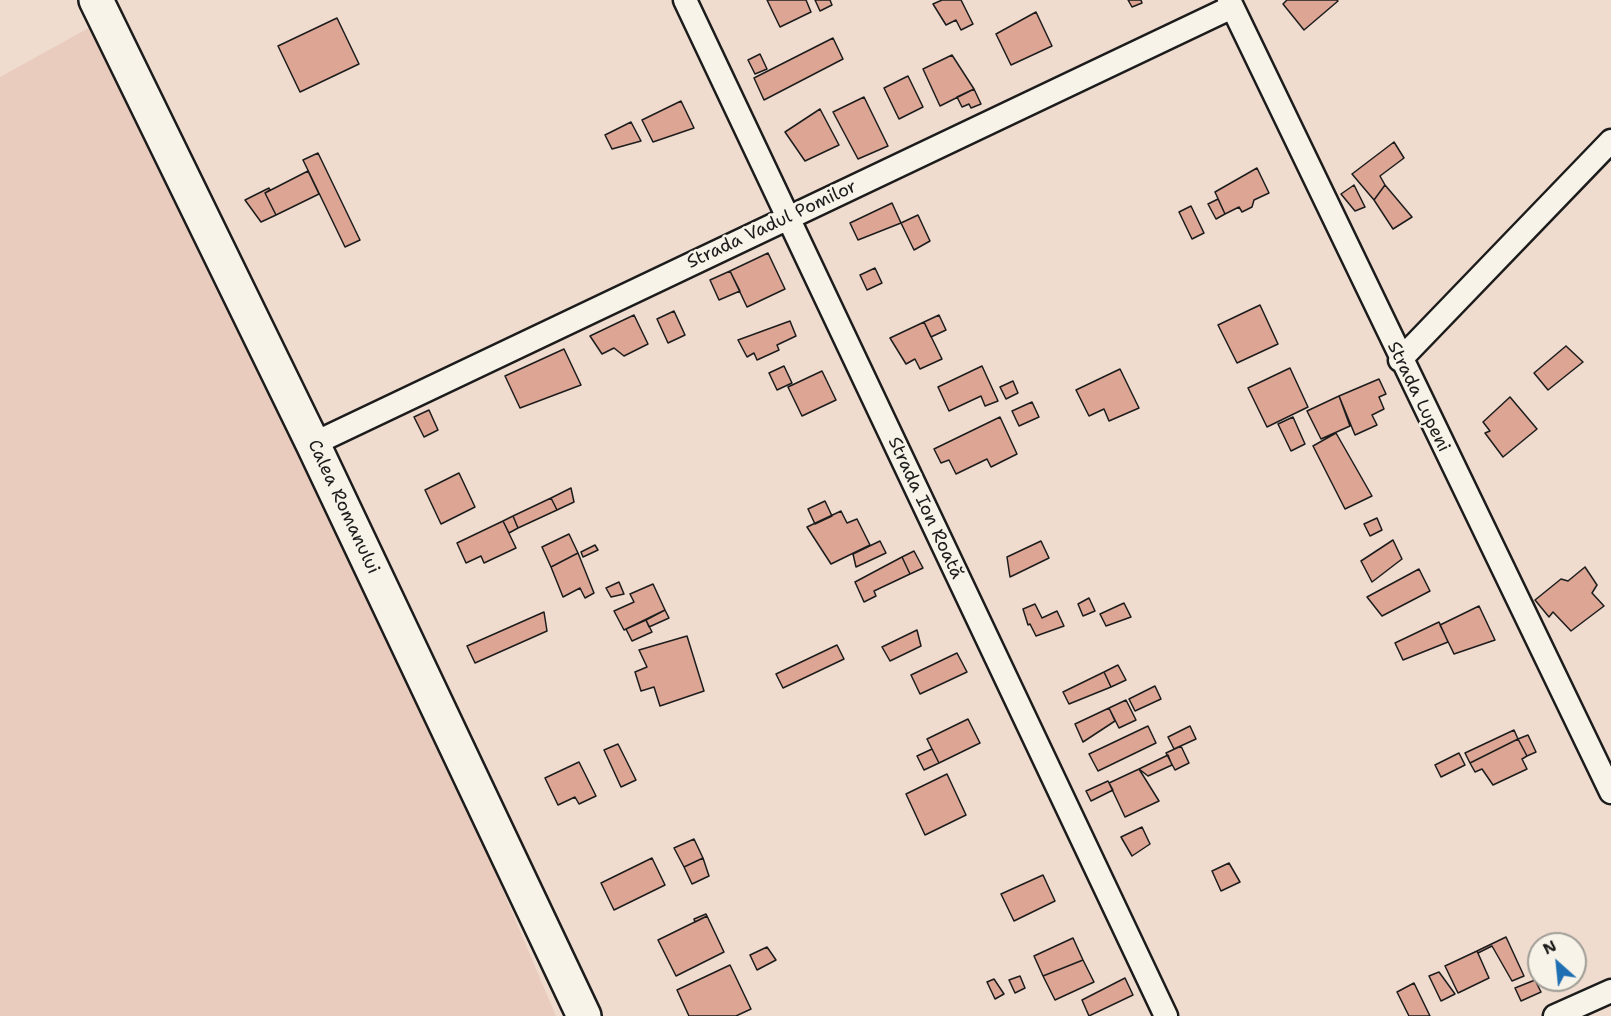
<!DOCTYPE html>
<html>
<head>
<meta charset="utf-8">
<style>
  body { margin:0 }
  #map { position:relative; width:1611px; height:1016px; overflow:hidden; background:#efdccf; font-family:"Shantell Sans",sans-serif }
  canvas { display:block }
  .north { position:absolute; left:1527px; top:932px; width:60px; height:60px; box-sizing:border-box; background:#f7f3e8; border:2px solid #9f9d96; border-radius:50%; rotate:333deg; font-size:16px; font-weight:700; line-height:24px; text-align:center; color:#1c1c1c }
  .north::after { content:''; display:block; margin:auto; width:21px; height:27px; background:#1f6fb2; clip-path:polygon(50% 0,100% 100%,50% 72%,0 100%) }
</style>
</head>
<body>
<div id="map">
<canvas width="1611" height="1016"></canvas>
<div class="north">N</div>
</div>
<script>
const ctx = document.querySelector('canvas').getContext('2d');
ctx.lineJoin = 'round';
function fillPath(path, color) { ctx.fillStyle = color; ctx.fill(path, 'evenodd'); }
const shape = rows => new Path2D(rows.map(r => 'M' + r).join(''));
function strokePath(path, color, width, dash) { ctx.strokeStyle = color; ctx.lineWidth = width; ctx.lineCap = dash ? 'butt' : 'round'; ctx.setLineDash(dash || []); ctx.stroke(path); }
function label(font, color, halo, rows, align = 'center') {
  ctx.font = font + ' "Shantell Sans",sans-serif'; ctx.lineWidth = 5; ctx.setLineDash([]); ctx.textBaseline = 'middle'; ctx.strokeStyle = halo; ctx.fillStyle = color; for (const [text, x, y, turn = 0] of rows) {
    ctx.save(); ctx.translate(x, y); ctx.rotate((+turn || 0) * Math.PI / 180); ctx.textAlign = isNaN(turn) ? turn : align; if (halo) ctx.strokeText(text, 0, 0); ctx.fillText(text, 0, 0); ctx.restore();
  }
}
fillPath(shape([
  [121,10,202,179,556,1016,0,1016,0,77]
]), '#e9ccbd');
const building = shape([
  [767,0,806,0,811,12,780,27,767,0],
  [815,0,830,0,832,5,820,11,815,0],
  [942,0,961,0,973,24,961,30,956,20,946,25,933,4,942,0],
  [1128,0,1141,0,1142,3,1132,7,1128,0],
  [1287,0,1337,0,1338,1,1304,30,1283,4,1287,0],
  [1036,12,1052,46,1011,65,996,34,1036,12],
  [337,18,359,64,300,92,278,46,337,18],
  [833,38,843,59,764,100,754,78,833,38],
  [760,54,767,69,755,74,748,60,760,54],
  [952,55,974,89,940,106,923,69,952,55],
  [908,76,923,107,899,119,884,88,908,76],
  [974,89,981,104,971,108,969,104,962,107,957,97,974,89],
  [864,97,888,146,858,159,833,112,864,97],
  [681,101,694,128,653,142,642,120,681,101],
  [820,109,839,145,805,161,785,132,820,109],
  [631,122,641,141,612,149,605,135,631,122],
  [1394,142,1404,158,1380,176,1385,185,1374,200,1352,174,1394,142],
  [318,153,360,240,345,247,303,160,318,153],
  [1257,168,1269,193,1254,200,1252,207,1242,212,1239,207,1225,214,1215,192,1257,168],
  [308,171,319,194,276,215,265,193,308,171],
  [1354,185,1365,207,1355,211,1341,194,1354,185],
  [1385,185,1412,217,1393,229,1374,200,1385,185],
  [269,188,270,190,265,193,276,215,261,222,245,200,269,188],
  [1218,199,1225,214,1216,219,1208,204,1218,199],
  [892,203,901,223,858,240,850,223,892,203],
  [1191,206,1204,233,1192,239,1179,212,1191,206],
  [918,215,930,241,914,250,901,223,918,215],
  [768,253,785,289,747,307,730,271,768,253],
  [875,268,882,283,867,290,860,275,875,268],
  [730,271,740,291,719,300,710,280,730,271],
  [1260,305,1278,344,1237,363,1218,325,1260,305],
  [674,311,685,335,668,343,657,319,674,311],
  [634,315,648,344,624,356,614,348,602,354,590,336,634,315],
  [939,315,946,330,931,337,924,322,939,315],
  [790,321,796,336,777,345,779,350,757,360,754,353,747,357,738,340,790,321],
  [924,322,942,359,920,369,915,359,906,364,890,338,924,322],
  [1566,346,1583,362,1548,390,1534,373,1566,346],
  [564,349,581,385,520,408,505,376,564,349],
  [784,366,792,383,777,390,769,373,784,366],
  [982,366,998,401,985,406,981,396,949,411,938,387,982,366],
  [1290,368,1308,407,1267,427,1248,388,1290,368],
  [1120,369,1139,408,1109,421,1104,409,1089,416,1076,390,1120,369],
  [822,371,836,400,802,416,788,387,822,371],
  [1379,379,1386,394,1379,397,1384,409,1372,415,1377,425,1355,435,1339,396,1379,379],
  [1013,381,1018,393,1006,399,1000,387,1013,381],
  [1339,396,1350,426,1321,439,1307,411,1339,396],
  [1510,397,1537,429,1503,457,1485,433,1490,431,1483,422,1510,397],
  [1032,402,1039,417,1019,426,1012,411,1032,402],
  [429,410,438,430,424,437,414,417,429,410],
  [1000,417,1017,454,991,467,987,459,956,474,949,460,941,463,934,449,1000,417],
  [1293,417,1305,444,1291,451,1278,424,1293,417],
  [1336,433,1372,496,1345,509,1313,446,1336,433],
  [459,473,475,507,441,524,425,490,459,473],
  [571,488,574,502,557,510,551,498,571,488],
  [551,498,557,510,518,528,513,516,551,498],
  [825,501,832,516,815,524,808,509,825,501],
  [841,511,847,523,857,519,870,545,831,564,807,527,841,511],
  [513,516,518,528,509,533,503,521,513,516],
  [1377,518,1382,530,1370,536,1364,524,1377,518],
  [503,521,516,548,484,563,481,556,466,563,457,543,503,521],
  [569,534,578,553,551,567,542,547,569,534],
  [1393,540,1402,559,1372,582,1361,561,1393,540],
  [880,541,886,553,856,567,853,554,880,541],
  [1041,541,1049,558,1010,577,1007,557,1041,541],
  [595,545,598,550,583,557,581,552,595,545],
  [914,551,923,568,910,574,902,557,914,551],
  [578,553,594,593,585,598,580,588,563,597,551,567,578,553],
  [902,557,910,574,874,591,876,596,864,602,855,582,902,557],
  [1585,567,1597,585,1592,593,1604,606,1571,631,1553,612,1549,617,1535,600,1561,579,1568,581,1585,567],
  [1419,569,1430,591,1382,616,1367,597,1419,569],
  [619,582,624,594,611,597,606,588,619,582],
  [653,584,665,610,624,630,614,611,634,602,630,594,653,584],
  [1089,598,1095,611,1083,616,1078,604,1089,598],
  [1124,603,1131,617,1106,626,1100,614,1124,603],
  [1035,604,1042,618,1057,611,1064,626,1036,636,1030,624,1028,625,1023,609,1035,604],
  [1479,606,1495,640,1454,654,1440,625,1479,606],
  [665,610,669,618,649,627,646,620,665,610],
  [544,612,547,631,475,663,467,646,544,612],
  [646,620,652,632,632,641,626,629,646,620],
  [1439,622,1448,642,1403,660,1395,643,1439,622],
  [917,630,921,646,890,661,882,647,917,630],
  [687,636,704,691,660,706,654,687,641,691,635,672,647,667,639,650,687,636],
  [837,645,844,659,783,688,776,674,837,645],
  [957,653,967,672,920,694,911,675,957,653],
  [1118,665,1126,680,1111,687,1104,672,1118,665],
  [1104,672,1111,687,1069,704,1063,692,1104,672],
  [1155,686,1161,699,1135,711,1129,699,1155,686],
  [1126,700,1136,720,1119,728,1109,708,1126,700],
  [1109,708,1115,721,1083,742,1075,724,1109,708],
  [968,719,980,743,939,763,927,739,968,719],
  [1148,726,1156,743,1098,771,1089,754,1148,726],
  [1190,726,1196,739,1174,749,1168,737,1190,726],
  [1514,730,1518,739,1470,763,1465,753,1514,730],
  [1528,735,1536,752,1527,756,1518,739,1528,735],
  [1518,739,1527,756,1522,759,1527,769,1493,785,1482,769,1475,772,1470,763,1518,739],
  [618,744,636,780,621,787,604,750,618,744],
  [1181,746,1189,763,1175,770,1166,753,1181,746],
  [932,749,939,763,924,770,917,756,932,749],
  [1459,753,1465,765,1441,777,1435,765,1459,753],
  [1168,755,1172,765,1148,776,1139,769,1168,755],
  [579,762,596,796,579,804,575,797,558,805,545,778,579,762],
  [1139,769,1159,801,1125,817,1109,783,1139,769],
  [947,774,966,815,925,835,906,794,947,774],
  [1108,781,1113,790,1091,801,1086,791,1108,781],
  [1142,827,1150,844,1132,856,1121,837,1142,827],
  [694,839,703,858,684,867,674,848,694,839],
  [652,858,665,885,614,910,601,883,652,858],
  [703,858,709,876,692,884,684,867,703,858],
  [1229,863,1240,882,1221,891,1212,871,1229,863],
  [1043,875,1055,901,1014,921,1001,894,1043,875],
  [706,914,707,916,695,922,694,919,706,914],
  [707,916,724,952,676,976,658,940,707,916],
  [1506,937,1524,976,1512,981,1492,946,1478,953,1477,951,1506,937],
  [1073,938,1083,960,1043,976,1034,956,1073,938],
  [767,947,776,960,757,970,750,955,767,947],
  [1477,951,1489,978,1458,993,1445,966,1477,951],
  [1083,960,1094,982,1055,1000,1043,976,1083,960],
  [730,965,751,1009,736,1016,689,1016,677,990,730,965],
  [1439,972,1455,994,1441,1001,1429,976,1439,972],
  [1020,976,1025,988,1015,993,1009,980,1020,976],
  [1125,978,1133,995,1089,1016,1082,1000,1125,978],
  [994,979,1004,994,995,999,987,982,994,979],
  [1535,980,1541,992,1521,1001,1515,988,1535,980],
  [1414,983,1430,1016,1409,1016,1397,992,1414,983]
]);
fillPath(building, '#dca594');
strokePath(building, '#1c1c1c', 1.5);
const street = shape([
  [685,0,1166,1016],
  [1229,0,1611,792],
  [1400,360,1611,141],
  [313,444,1232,7],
  [1555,1016,1611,991]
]);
const primary = shape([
  [96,0,313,444,584,1016]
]);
strokePath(street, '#1c1c1c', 27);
strokePath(primary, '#1c1c1c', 38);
strokePath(street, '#f7f3e8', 22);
strokePath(primary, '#f7f3e8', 33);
label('18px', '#1c1c1c', '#f7f3e8', [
  ["Strada Vadul Pomilor",772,225,-25],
  ["Strada Lupeni",1418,397,64],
  ["Calea Romanului",343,507,65],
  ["Strada Ion Roată",925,508,65]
]);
</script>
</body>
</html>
